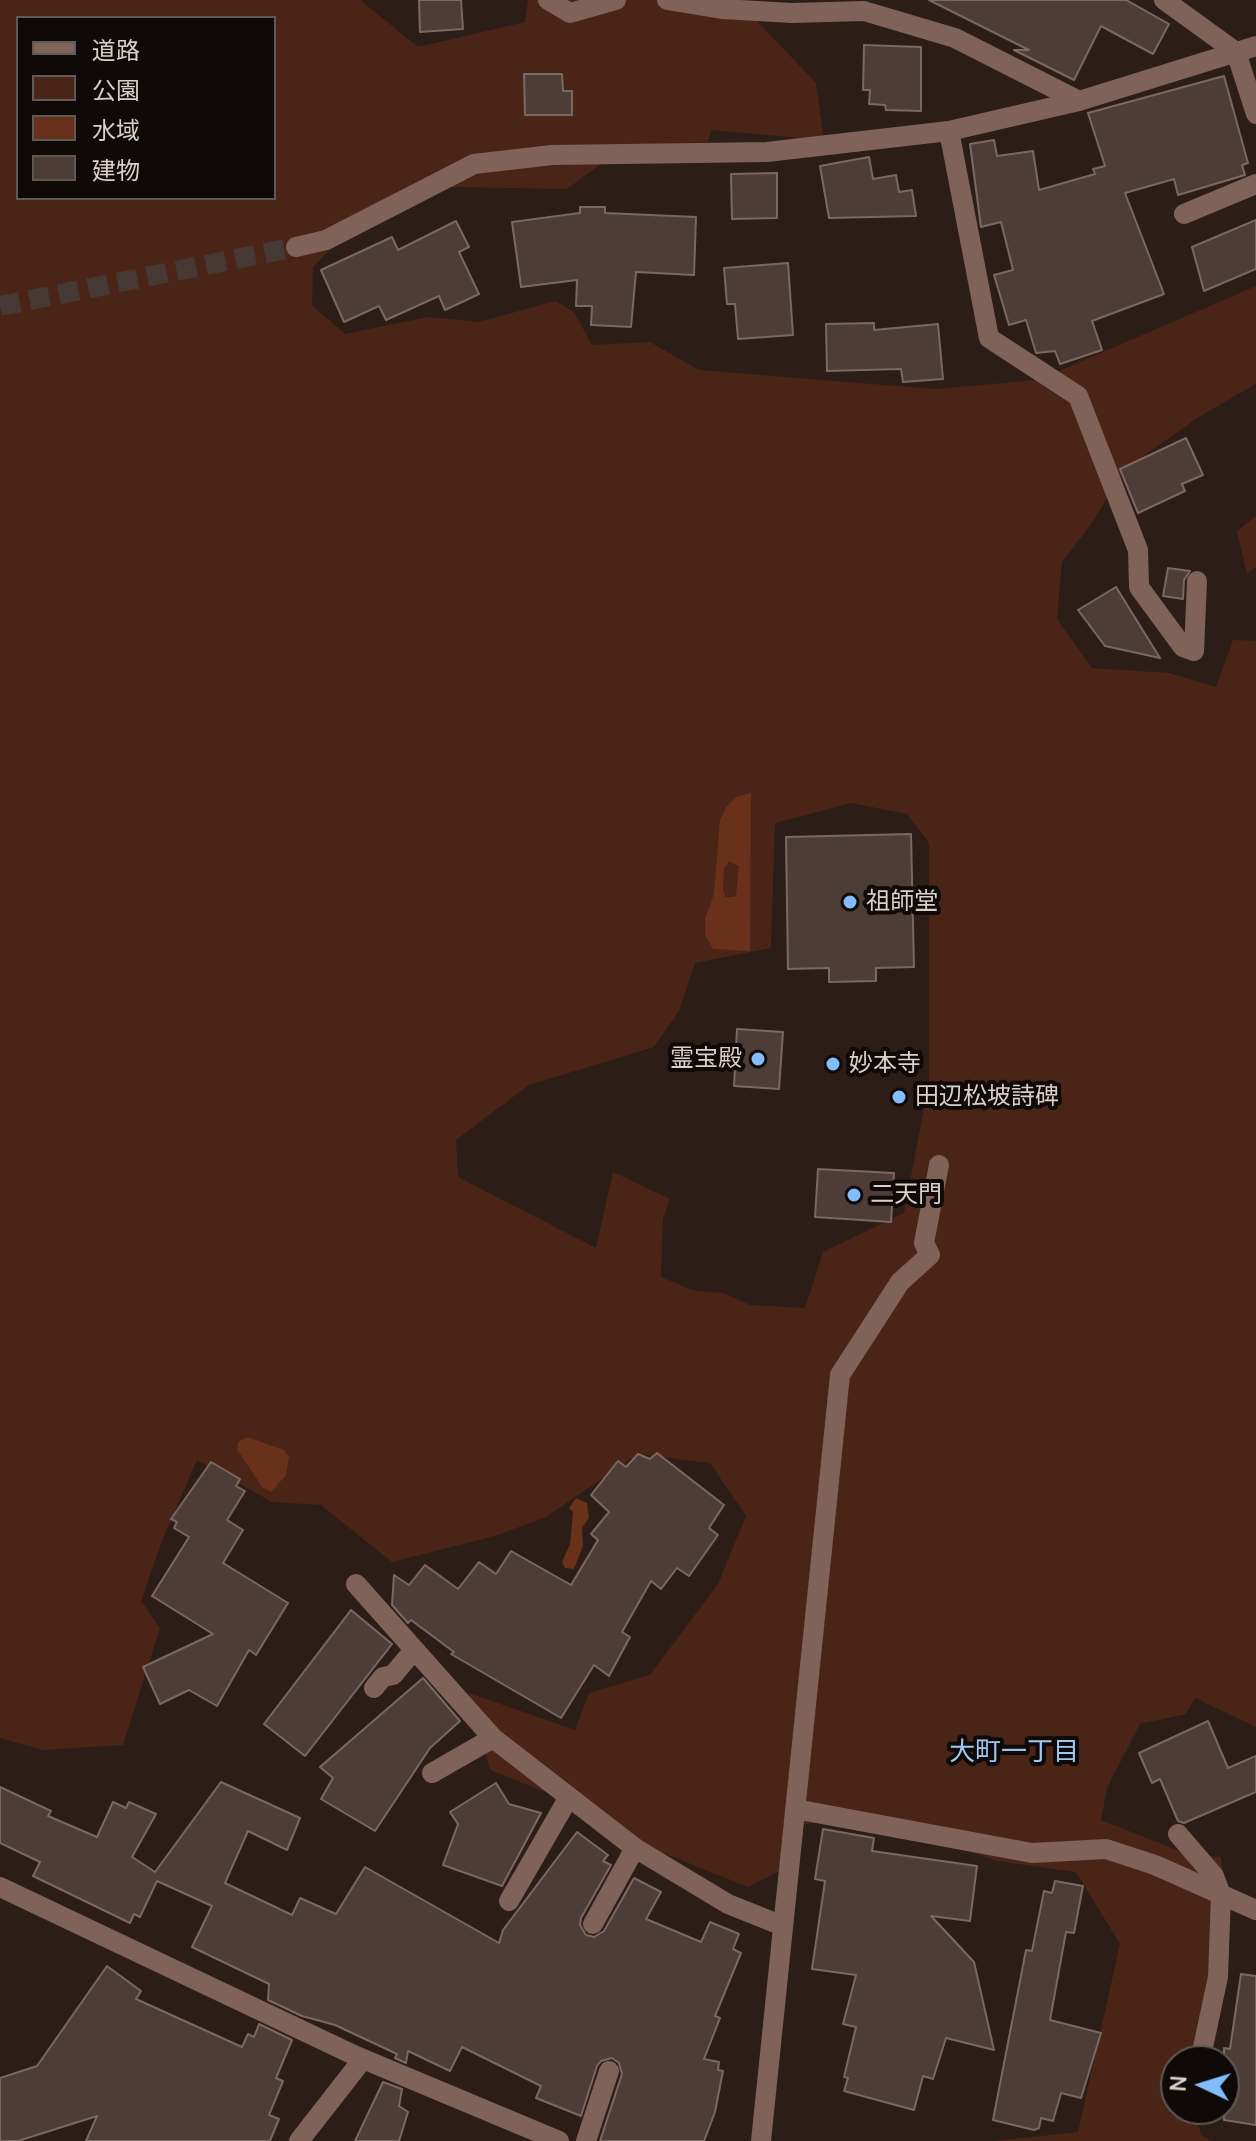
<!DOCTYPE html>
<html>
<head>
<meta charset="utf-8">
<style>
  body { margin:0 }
  #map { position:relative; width:1256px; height:2141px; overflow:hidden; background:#2c1d17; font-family:Manrope,"Noto Sans JP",sans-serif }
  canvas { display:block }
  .legend { position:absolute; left:16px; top:16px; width:260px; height:184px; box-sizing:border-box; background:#0f0907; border:2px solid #605855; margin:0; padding:10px 14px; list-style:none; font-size:24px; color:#d9cfcb }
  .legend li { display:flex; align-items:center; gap:16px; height:40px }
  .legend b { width:40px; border:2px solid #605855 }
  .north { position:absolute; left:1160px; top:2045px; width:80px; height:80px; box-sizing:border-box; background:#0f0907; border:2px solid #605855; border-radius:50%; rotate:274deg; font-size:22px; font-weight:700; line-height:32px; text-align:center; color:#d9cfcb }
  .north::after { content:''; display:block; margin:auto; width:28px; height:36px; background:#82bcfa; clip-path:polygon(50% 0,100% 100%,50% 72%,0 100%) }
</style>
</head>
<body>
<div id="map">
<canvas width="1256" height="2141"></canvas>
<ul class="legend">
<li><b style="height:10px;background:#7f6258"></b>道路</li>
<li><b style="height:22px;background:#4a2517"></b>公園</li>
<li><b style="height:22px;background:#69301a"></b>水域</li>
<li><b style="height:22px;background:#4e3d37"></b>建物</li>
</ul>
<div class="north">N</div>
</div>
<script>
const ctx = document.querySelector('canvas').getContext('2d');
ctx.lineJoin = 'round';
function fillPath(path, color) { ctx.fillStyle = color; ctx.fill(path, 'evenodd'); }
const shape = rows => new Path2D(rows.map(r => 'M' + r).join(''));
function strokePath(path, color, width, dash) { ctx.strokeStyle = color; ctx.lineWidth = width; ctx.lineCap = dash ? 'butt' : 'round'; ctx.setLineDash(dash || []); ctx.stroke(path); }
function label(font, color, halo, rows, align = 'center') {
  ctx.font = font + ' Manrope,"Noto Sans JP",sans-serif'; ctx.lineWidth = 8; ctx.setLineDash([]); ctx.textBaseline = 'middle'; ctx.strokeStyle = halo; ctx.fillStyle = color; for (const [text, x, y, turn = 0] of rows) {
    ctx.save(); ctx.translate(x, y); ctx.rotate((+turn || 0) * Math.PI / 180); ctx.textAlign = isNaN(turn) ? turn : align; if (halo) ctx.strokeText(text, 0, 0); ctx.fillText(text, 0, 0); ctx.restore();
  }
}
fillPath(shape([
  [0,0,360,0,418,47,525,22,528,0,737,0,816,83,824,140,711,130,708,142,625,146,567,189,448,187,341,238,313,267,312,305,345,334,428,317,479,322,555,301,574,312,592,345,650,342,699,370,934,389,1038,380,1256,286,1256,384,1202,415,1125,469,1092,523,1062,562,1057,619,1092,668,1169,673,1216,687,1233,640,1256,641,1256,1727,1195,1698,1186,1714,1140,1724,1107,1788,1101,1820,1187,1854,1221,1857,1230,1923,1190,2061,1176,2061,1176,2109,1195,2109,1201,2135,1212,2141,995,2141,1078,2132,1120,1944,1076,1872,997,1861,925,1836,843,1816,797,1826,788,1867,748,1887,641,1844,609,1817,490,1770,469,1693,575,1730,589,1693,650,1675,718,1584,746,1516,710,1463,638,1454,546,1517,495,1536,392,1562,321,1505,272,1502,197,1460,162,1541,141,1601,160,1628,123,1745,43,1750,0,1738],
  [18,18,274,18,274,198,18,198],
  [851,803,907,814,929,843,929,1082,904,1213,823,1252,805,1308,750,1305,724,1293,695,1291,661,1277,663,1219,670,1199,613,1172,596,1248,458,1177,456,1140,529,1085,654,1047,679,1011,695,963,771,948,775,823],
  [1256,516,1256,567,1247,574,1237,531]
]), '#4a2517');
fillPath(shape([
  [751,793,750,951,713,949,705,934,705,919,714,894,720,820,726,807,737,797],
  [729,861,739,866,736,896,732,897,726,897,723,891,724,868],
  [247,1437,284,1450,289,1457,286,1475,271,1492,262,1487,237,1449,238,1442],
  [576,1498,587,1503,589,1518,582,1528,583,1546,574,1569,565,1568,562,1562,570,1544,573,1512,569,1508]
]), '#69301a');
const building = shape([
  [419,0,461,0,463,29,420,32,419,0],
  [929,0,1126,0,1169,24,1153,54,1101,26,1074,80,1014,50,1029,50,929,0],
  [864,45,921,47,921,111,886,110,885,105,869,104,870,90,863,90,864,45],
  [524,74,562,74,563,91,572,91,572,115,525,115,524,74],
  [1224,76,1248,163,1242,165,1245,175,1178,195,1174,179,1125,193,1164,294,1092,321,1102,350,1060,364,1055,351,1036,353,1026,320,1009,325,994,275,1013,270,1001,222,981,227,970,144,994,140,997,156,1033,151,1039,190,1095,174,1093,169,1105,166,1088,113,1224,76],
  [869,157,873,179,896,175,899,192,912,190,916,216,829,218,820,166,869,157],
  [777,173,777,218,732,219,731,174,777,173],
  [580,207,605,207,605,213,696,217,694,275,636,272,631,327,591,325,592,306,576,306,577,280,521,287,512,222,580,213,580,207],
  [1256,220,1256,269,1204,291,1192,247,1256,220],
  [456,221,469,247,459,252,479,294,445,310,439,296,386,320,379,306,344,322,321,270,392,237,398,250,456,221],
  [788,263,793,335,738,339,735,304,727,304,724,268,788,263],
  [874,323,874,330,938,324,943,379,903,382,901,369,827,371,826,324,874,323],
  [1186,438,1203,475,1182,484,1185,491,1138,513,1120,469,1186,438],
  [1168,568,1190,571,1184,580,1183,599,1163,596,1168,568],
  [1116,587,1160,658,1105,646,1078,610,1116,587],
  [911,834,914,967,876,968,876,981,829,982,829,968,788,969,786,837,911,834],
  [737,1029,783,1032,779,1089,734,1086,737,1029],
  [818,1169,894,1173,891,1222,815,1217,818,1169],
  [657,1453,724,1505,709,1528,718,1535,689,1576,677,1568,661,1589,651,1581,622,1632,630,1637,609,1676,594,1665,561,1718,451,1654,454,1652,411,1620,408,1623,392,1605,394,1575,409,1585,425,1565,458,1589,479,1562,496,1574,511,1551,571,1585,598,1540,591,1534,609,1512,591,1495,618,1461,626,1467,638,1454,650,1459,657,1453],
  [211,1462,240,1479,236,1486,245,1491,227,1520,243,1530,223,1563,288,1603,256,1655,249,1650,217,1706,189,1690,160,1704,143,1667,213,1634,152,1596,189,1537,174,1528,177,1522,171,1519,211,1462],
  [351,1610,392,1644,305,1756,264,1724,351,1610],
  [423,1678,460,1721,430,1748,375,1831,321,1799,333,1778,320,1767,423,1678],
  [1208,1721,1228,1768,1256,1756,1256,1792,1184,1823,1178,1821,1160,1779,1152,1783,1139,1753,1208,1721],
  [221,1782,300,1818,287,1850,248,1831,225,1883,292,1915,300,1898,336,1914,365,1867,499,1943,503,1930,577,1832,608,1855,603,1861,611,1865,581,1918,580,1925,586,1935,594,1937,604,1931,634,1878,661,1892,646,1919,701,1942,710,1922,739,1934,733,1949,741,1953,715,2016,720,2018,704,2059,719,2062,718,2070,723,2071,715,2112,704,2141,600,2141,622,2074,619,2063,612,2058,601,2061,597,2066,581,2116,536,2098,541,2086,462,2047,450,2071,408,2051,406,2063,395,2058,397,2054,335,2025,302,2016,268,2000,269,1984,192,1947,212,1906,157,1881,140,1917,134,1914,130,1923,33,1876,40,1862,0,1843,0,1787,51,1811,48,1816,97,1837,113,1802,126,1808,129,1802,156,1814,132,1857,155,1872,221,1782],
  [496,1783,509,1804,541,1813,502,1886,443,1865,458,1824,450,1812,496,1783],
  [823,1829,874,1838,872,1851,977,1866,970,1921,931,1916,974,1962,994,2050,946,2038,933,2079,923,2076,914,2110,844,2091,848,2078,844,2077,856,2027,843,2024,856,1975,812,1969,825,1881,815,1879,823,1829],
  [1055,1881,1083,1886,1074,1933,1066,1932,1050,2020,1101,2033,1081,2098,1061,2093,1053,2121,1041,2118,1039,2128,1034,2130,993,2120,1026,1950,1032,1951,1044,1891,1052,1893,1055,1881],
  [107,1966,141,1991,136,1999,242,2047,248,2034,254,2037,259,2024,292,2040,276,2078,283,2081,269,2115,279,2119,270,2141,86,2141,97,2116,18,2141,0,2141,0,2078,37,2066,107,1966],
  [1241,1974,1256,1976,1256,2125,1224,2120,1224,2048,1230,2049,1241,1974],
  [383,2082,402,2089,399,2106,408,2112,399,2141,355,2141,383,2082]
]);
fillPath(building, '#4e3d37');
strokePath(building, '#7b6862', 2);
strokePath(shape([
  [0,306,296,247]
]), '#463832', 20, [20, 10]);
strokePath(shape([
  [548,0,570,13,616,0],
  [667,0,722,9,792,13,864,11,955,38,1079,101],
  [1164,0,1236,52,1256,114],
  [949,131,989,338,1078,396,1138,550,1139,587,1183,647,1194,651,1197,581],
  [1184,214,1256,184],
  [296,247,326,240,474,164,552,155,767,152,949,131,1079,101,1256,46],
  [356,1584,493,1738,635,1848,728,1904,783,1926],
  [374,1688,383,1677,393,1675,414,1650],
  [432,1773,493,1738],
  [795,1809,1032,1853,1106,1849,1155,1865,1256,1910],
  [1178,1834,1214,1876,1221,1895,1218,1977,1200,2061],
  [0,1887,356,2056,559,2141],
  [509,1901,569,1797],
  [593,1924,635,1848],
  [299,2141,363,2059],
  [586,2141,609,2071],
  [761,2141,840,1375,900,1282,930,1255,924,1243,939,1165]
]), '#7f6258', 20);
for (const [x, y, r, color] of [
  [850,902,8,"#82bcfa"],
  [758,1059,8,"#82bcfa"],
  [833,1064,8,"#82bcfa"],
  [899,1097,8,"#82bcfa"],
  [854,1195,8,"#82bcfa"]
]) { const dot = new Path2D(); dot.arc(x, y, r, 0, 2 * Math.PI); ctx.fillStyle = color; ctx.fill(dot); strokePath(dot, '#0f0907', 3); }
label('24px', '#d9cfcb', '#0f0907', [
  ["祖師堂",866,902],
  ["霊宝殿",742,1059,"right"],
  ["妙本寺",849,1064],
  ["田辺松坡詩碑",915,1097],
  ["二天門",870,1195]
], 'left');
label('26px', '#9dc8f6', '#0f0907', [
  ["大町一丁目",1014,1753]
]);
</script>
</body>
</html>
